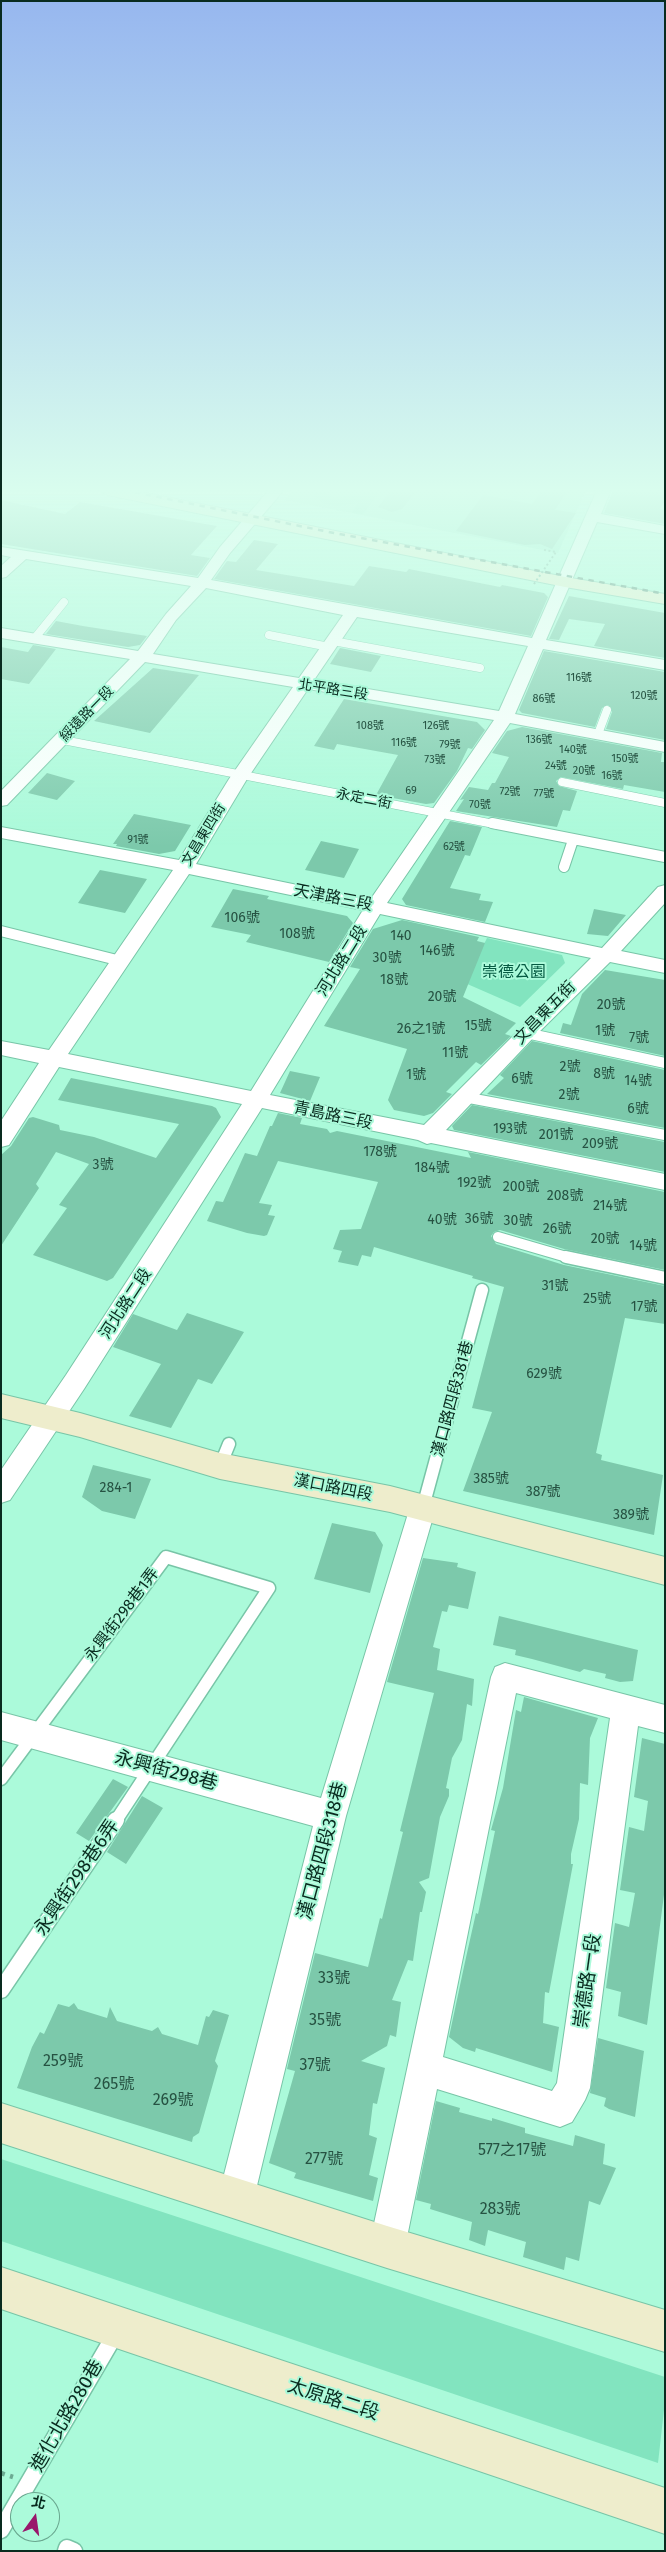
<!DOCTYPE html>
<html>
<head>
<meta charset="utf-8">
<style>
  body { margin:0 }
  #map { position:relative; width:666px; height:2552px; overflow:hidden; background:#abfada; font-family:"Fira Sans","Noto Sans TC",sans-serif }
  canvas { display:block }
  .frame { position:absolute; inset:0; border:2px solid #092b1f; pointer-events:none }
  .north { position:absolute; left:10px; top:2492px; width:50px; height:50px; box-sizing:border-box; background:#abfada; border:1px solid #6aa78f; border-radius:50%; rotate:14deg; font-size:14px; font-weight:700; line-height:20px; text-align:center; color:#092b1f }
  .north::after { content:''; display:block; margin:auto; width:18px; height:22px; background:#99166b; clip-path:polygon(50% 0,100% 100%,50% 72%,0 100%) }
</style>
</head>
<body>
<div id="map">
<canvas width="666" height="2552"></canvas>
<div class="frame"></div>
<div class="north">北</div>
</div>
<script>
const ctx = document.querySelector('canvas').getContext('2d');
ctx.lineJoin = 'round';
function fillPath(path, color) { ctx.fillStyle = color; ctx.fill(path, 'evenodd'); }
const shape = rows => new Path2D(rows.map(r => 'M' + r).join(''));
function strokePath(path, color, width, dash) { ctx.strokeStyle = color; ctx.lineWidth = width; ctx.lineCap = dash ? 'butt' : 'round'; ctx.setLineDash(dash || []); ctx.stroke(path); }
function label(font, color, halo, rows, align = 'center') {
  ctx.font = font + ' "Fira Sans","Noto Sans TC",sans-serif'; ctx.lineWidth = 4; ctx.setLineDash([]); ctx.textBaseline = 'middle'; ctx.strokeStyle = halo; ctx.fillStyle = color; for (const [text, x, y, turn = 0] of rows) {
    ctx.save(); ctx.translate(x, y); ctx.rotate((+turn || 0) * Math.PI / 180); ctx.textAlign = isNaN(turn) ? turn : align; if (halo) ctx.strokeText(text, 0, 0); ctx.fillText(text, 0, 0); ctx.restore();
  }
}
fillPath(shape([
  [293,490,586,490,558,553,284,500]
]), '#97efcc');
fillPath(shape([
  [311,490,322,490,332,497,340,497,358,496,367,490,381,490,363,514,352,513,358,503,336,506,322,503],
  [487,938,562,955,565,963,520,1007,465,983],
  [1,2159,665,2377,665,2401,658,2463,1,2241]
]), '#82e4bf');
fillPath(shape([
  [392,490,417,490,402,509,392,512,378,507],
  [542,490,568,490,555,510,576,513,552,549,540,544,525,545,456,531,483,495,532,504],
  [613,490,665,490,665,501,660,509,665,510,665,524,604,513],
  [1,500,65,514,80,502,217,526,191,555,210,558,197,576,1,544],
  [254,540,278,544,256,570,354,586,369,566,406,572,409,569,500,587,502,585,544,593,548,597,531,636,214,579,227,561,236,562],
  [569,596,665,613,665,658,594,646,605,624,569,619,559,640,549,639],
  [56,621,83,626,147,636,140,645,128,647,46,634],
  [33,645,56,649,29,684,1,679,1,647,28,652],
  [340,648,381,656,371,672,330,664],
  [544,651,665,672,665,740,606,729,612,712,608,705,602,708,595,727,522,713,519,710],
  [153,668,199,675,150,733,94,721],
  [344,699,477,722,485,730,472,749,468,748,457,771,434,803,426,804,376,795,398,755,337,744,334,750,314,746],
  [522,727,662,753,661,762,665,762,665,792,624,785,623,789,561,777,556,781,559,786,577,791,570,811,563,810,557,827,456,811,464,799,460,800,469,787,488,790,492,783,495,783,509,757,492,753,507,731],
  [47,773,75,781,57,800,28,793],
  [134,814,191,825,175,851,159,854,116,846,117,844,113,844],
  [450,821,482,827,470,856,465,855,450,888,481,894,479,900,493,902,485,922,406,905,402,899],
  [321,841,359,849,344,878,305,870],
  [100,870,147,879,125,913,78,903],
  [233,889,269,896,267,899,347,916,353,923,329,962,246,942,251,935,211,927],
  [594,909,626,915,608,936,587,934],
  [402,920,479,937,477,941,485,943,463,997,516,1023,505,1034,511,1036,481,1065,476,1062,446,1092,452,1094,433,1113,424,1116,394,1110,388,1100,407,1049,324,1026,360,969,350,967,373,929],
  [605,970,665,980,665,1056,560,1033,563,1023,571,1025,582,994],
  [532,1041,665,1070,665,1128,487,1094,504,1078,500,1075],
  [290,1071,320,1077,310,1101,280,1093],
  [71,1078,212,1106,216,1108,221,1117,113,1278,107,1281,33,1255,67,1208,59,1205,89,1164,56,1152,36,1184,39,1188,1,1246,1,1155,11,1146,29,1118,33,1117,59,1125,60,1130,94,1137,156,1158,179,1124,58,1100],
  [472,1105,665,1142,665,1172,454,1130,452,1126],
  [278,1113,302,1118,300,1124,327,1129,330,1133,337,1131,471,1158,468,1152,665,1192,665,1270,564,1249,500,1230,494,1232,491,1236,496,1244,564,1265,665,1286,665,1324,625,1318,596,1453,602,1455,601,1460,663,1475,654,1535,463,1491,492,1412,472,1408,504,1287,472,1278,473,1276,374,1247,371,1257,362,1255,358,1266,338,1262,342,1251,333,1249,340,1230,361,1229,378,1182,278,1161,259,1203,272,1205,268,1215,275,1216,267,1235,264,1236,247,1233,207,1221,216,1201,223,1202,245,1153,257,1156,270,1126,272,1126],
  [187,1313,244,1332,212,1384,198,1379,171,1428,129,1416,161,1364,113,1347,133,1314,177,1330],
  [93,1465,151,1479,135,1519,102,1511,82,1497],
  [332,1523,375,1532,383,1545,370,1593,314,1579],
  [423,1558,458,1563,457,1567,476,1572,468,1609,449,1605,447,1612,442,1611,433,1647,440,1649,437,1670,474,1679,472,1706,467,1704,462,1740,452,1758,446,1788,449,1789,449,1796,440,1817,429,1878,419,1882,426,1892,422,1912,420,1912,413,1961,408,1960,392,2000,401,2002,396,2037,390,2035,387,2046,361,2061,385,2068,377,2104,373,2103,369,2135,377,2138,369,2175,378,2178,373,2201,294,2178,296,2173,269,2163,295,2071,287,2069,315,1953,368,1967,380,1918,382,1919,403,1832,400,1831,434,1693,387,1682],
  [499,1616,638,1650,633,1681,620,1682,605,1678,606,1674,584,1669,580,1672,532,1659,515,1655,516,1650,493,1645],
  [524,1697,598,1718,590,1738,588,1785,580,1783,579,1819,571,1854,571,1864,573,1864,549,1993,545,1992,543,2023,559,2027,552,2072,476,2048,475,2052,463,2048,449,2037,465,1962,476,1913,478,1914,495,1831,491,1830,503,1788,516,1710,521,1712],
  [642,1738,665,1744,665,1887,647,2025,618,2016,621,1992,606,1988,615,1923,629,1927,635,1893,620,1890,629,1827,644,1831,648,1801,634,1797],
  [113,1779,128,1787,89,1841,76,1833],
  [142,1796,163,1808,126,1864,107,1852],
  [74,2003,78,2009,107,2018,110,2007,117,2021,152,2031,158,2027,162,2034,198,2045,206,2016,209,2017,213,2010,229,2015,215,2061,218,2066,199,2133,193,2137,192,2142,17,2088,32,2047,40,2032,44,2034,58,2004,69,2007],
  [598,2038,644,2051,635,2117,609,2109,604,2106,606,2098,590,2093],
  [436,2101,460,2108,459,2112,492,2121,492,2118,525,2128,525,2133,573,2146,575,2135,605,2144,603,2164,616,2168,600,2205,589,2201,579,2261,566,2257,564,2270,523,2257,526,2242,488,2230,485,2246,469,2240,472,2222,430,2209,431,2204,416,2200]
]), '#7cc9ab');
const laneFar3 = shape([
  [269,635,329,647],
  [34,639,64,602],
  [333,641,480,668],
  [598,734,607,710],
  [63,740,499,825],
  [562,782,665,803]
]);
const laneFar2 = shape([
  [492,823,665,857],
  [564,867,573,840],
  [1,931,121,961],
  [526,1033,665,1063],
  [464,1097,665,1135],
  [498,1237,570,1258]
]);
const laneFar1 = shape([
  [566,1257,665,1278],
  [220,1466,229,1444],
  [423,1507,482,1290],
  [1,1779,166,1557,269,1588,115,1822]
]);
const lane = shape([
  [1,1990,116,1820],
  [1,2530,116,2333],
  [66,2551,67,2548,74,2551]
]);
const street = shape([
  [269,490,284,490,230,553,211,580,532,638,597,490,611,490,601,514,665,526,665,534,597,522,546,640,665,660,665,670,543,649,515,714,665,742,665,752,510,723,387,903,602,948,658,887,665,885,665,903,621,951,665,960,665,973,610,962,533,1038,446,1130,665,1174,665,1190,431,1143,427,1144,418,1140,262,1108,84,1389,10,1500,1,1503,1,1470,66,1375,242,1104,59,1067,9,1145,1,1147,1,1121,39,1063,1,1055,1,1041,49,1050,173,870,1,838,1,827,179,860,229,779,293,687,145,662,7,805,1,806,1,791,130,659,1,638,1,628,138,651,166,614,191,586,26,559,6,577,1,578,1,566,11,557,1,555,1,547,198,578,220,547,269,490],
  [206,588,343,615,299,678,153,654,176,620,206,588],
  [357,617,528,646,499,711,314,680,357,617],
  [308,689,494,720,370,900,196,864,247,779,308,689],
  [189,874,363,910,251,1091,68,1054,189,874],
  [380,914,591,958,424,1125,270,1095,380,914],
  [423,1495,432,1499,436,1507,346,1816,254,2198,248,2210,236,2216,224,2210,218,2198,313,1826,1,1740,1,1712,321,1798,410,1507,414,1499,423,1495],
  [505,1663,665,1705,665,1733,638,1726,590,2088,585,2100,572,2122,560,2127,437,2089,405,2247,400,2260,387,2265,374,2260,369,2247,491,1677,495,1667,505,1663],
  [516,1693,610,1718,557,2083,552,2091,443,2057,516,1693]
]);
const secondary = shape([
  [99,490,131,490,565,577,665,594,665,604,565,587,107,495,99,490],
  [1,1394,80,1413,220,1453,390,1486,665,1557,665,1585,390,1512,220,1479,80,1437,1,1418,1,1394],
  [1,2103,387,2226,665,2310,665,2352,387,2268,1,2143,1,2103],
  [1,2267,665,2488,665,2534,1,2309,1,2267]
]);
strokePath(laneFar3, '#78c5a7', 9);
strokePath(laneFar2, '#78c5a7', 12);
strokePath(laneFar1, '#78c5a7', 15);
strokePath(lane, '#78c5a7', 19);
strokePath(street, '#78c5a7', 2);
strokePath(secondary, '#78c5a7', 2);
strokePath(shape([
  [544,550,556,552]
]), '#6caa92', 2, [2, 2.5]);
strokePath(shape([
  [1,2473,13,2477]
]), '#6caa92', 4.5, [4, 5.5]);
strokePath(laneFar3, '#fff', 8);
strokePath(laneFar2, '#fff', 10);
strokePath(laneFar1, '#fff', 12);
strokePath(lane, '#fff', 16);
fillPath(street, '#fff');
fillPath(secondary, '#eeedcc');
strokePath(shape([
  [124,490,334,533,665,594]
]), '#4a7e6a', 2.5, [5.5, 5.5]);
strokePath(shape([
  [534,584,556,552]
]), '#6caa92', 2, [2, 2.5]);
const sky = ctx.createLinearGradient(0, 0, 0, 847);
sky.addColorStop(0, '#97b7ef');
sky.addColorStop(0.58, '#d9fdee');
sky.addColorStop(1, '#d9fdee00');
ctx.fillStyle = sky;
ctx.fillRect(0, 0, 666, 847);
label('11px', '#265242', null, [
  ["116號",579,678],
  ["120號",644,696],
  ["86號",544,699],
  ["108號",370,726],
  ["126號",436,726],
  ["136號",539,740],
  ["116號",404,743],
  ["79號",450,745],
  ["140號",573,750],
  ["150號",625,759],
  ["73號",435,760],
  ["24號",556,766],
  ["20號",584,771],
  ["16號",612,776],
  ["69",411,791],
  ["72號",510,792],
  ["77號",544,794],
  ["70號",480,805],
  ["91號",138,840],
  ["62號",454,847]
]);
label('14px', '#092b1f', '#abfada', [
  ["北平路三段",333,690,9],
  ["綏遠路一段",87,714,-46],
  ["永定二街",364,799,11],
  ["文昌東四街",204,835,-59]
]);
label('14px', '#265242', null, [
  ["106號",242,918],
  ["108號",297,934],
  ["140",401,936],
  ["146號",437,951],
  ["30號",387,958],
  ["18號",394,980],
  ["20號",442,997],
  ["20號",611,1005],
  ["15號",478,1026],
  ["26之1號",421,1029],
  ["1號",605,1031],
  ["7號",639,1038],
  ["11號",455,1053],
  ["2號",570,1067],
  ["8號",604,1074],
  ["1號",416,1075],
  ["6號",522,1079],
  ["14號",638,1081],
  ["2號",569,1095],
  ["6號",638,1109],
  ["193號",510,1129],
  ["201號",556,1135],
  ["209號",600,1144],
  ["178號",380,1152],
  ["3號",103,1165],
  ["184號",432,1168],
  ["192號",474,1183],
  ["200號",521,1187],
  ["208號",565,1196],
  ["214號",610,1206],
  ["36號",479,1219],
  ["40號",442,1220],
  ["30號",518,1221],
  ["26號",557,1229],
  ["20號",605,1239],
  ["14號",643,1246],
  ["31號",555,1286],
  ["25號",597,1299],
  ["17號",644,1307],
  ["629號",544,1374],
  ["385號",491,1479],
  ["284-1",116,1488],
  ["387號",543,1492],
  ["389號",631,1515]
]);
label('16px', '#092b1f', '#abfada', [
  ["天津路三段",333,898,11],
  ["河北路二段",342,961,-58],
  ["文昌東五街",545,1013,-46],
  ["青島路三段",333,1116,12],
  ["河北路二段",126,1304,-57],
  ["漢口路四段381巷",453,1399,-75],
  ["漢口路四段",333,1488,11],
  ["永興街298巷1弄",122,1615,-53]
]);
label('16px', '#055a42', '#abfada', [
  ["崇德公園",514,973]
]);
label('16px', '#265242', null, [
  ["33號",334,1979],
  ["35號",325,2021],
  ["259號",63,2062],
  ["37號",315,2066],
  ["265號",114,2085],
  ["269號",173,2101],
  ["577之17號",512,2151],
  ["277號",324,2160],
  ["283號",500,2210]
]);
label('19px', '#092b1f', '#abfada', [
  ["永興街298巷",166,1771,15],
  ["漢口路四段318巷",323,1851,-75],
  ["永興街298巷6弄",77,1878,-56],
  ["崇德路一段",588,1981,-82],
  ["太原路二段",333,2400,18],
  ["進化北路280巷",67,2416,-60]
]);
</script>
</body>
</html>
